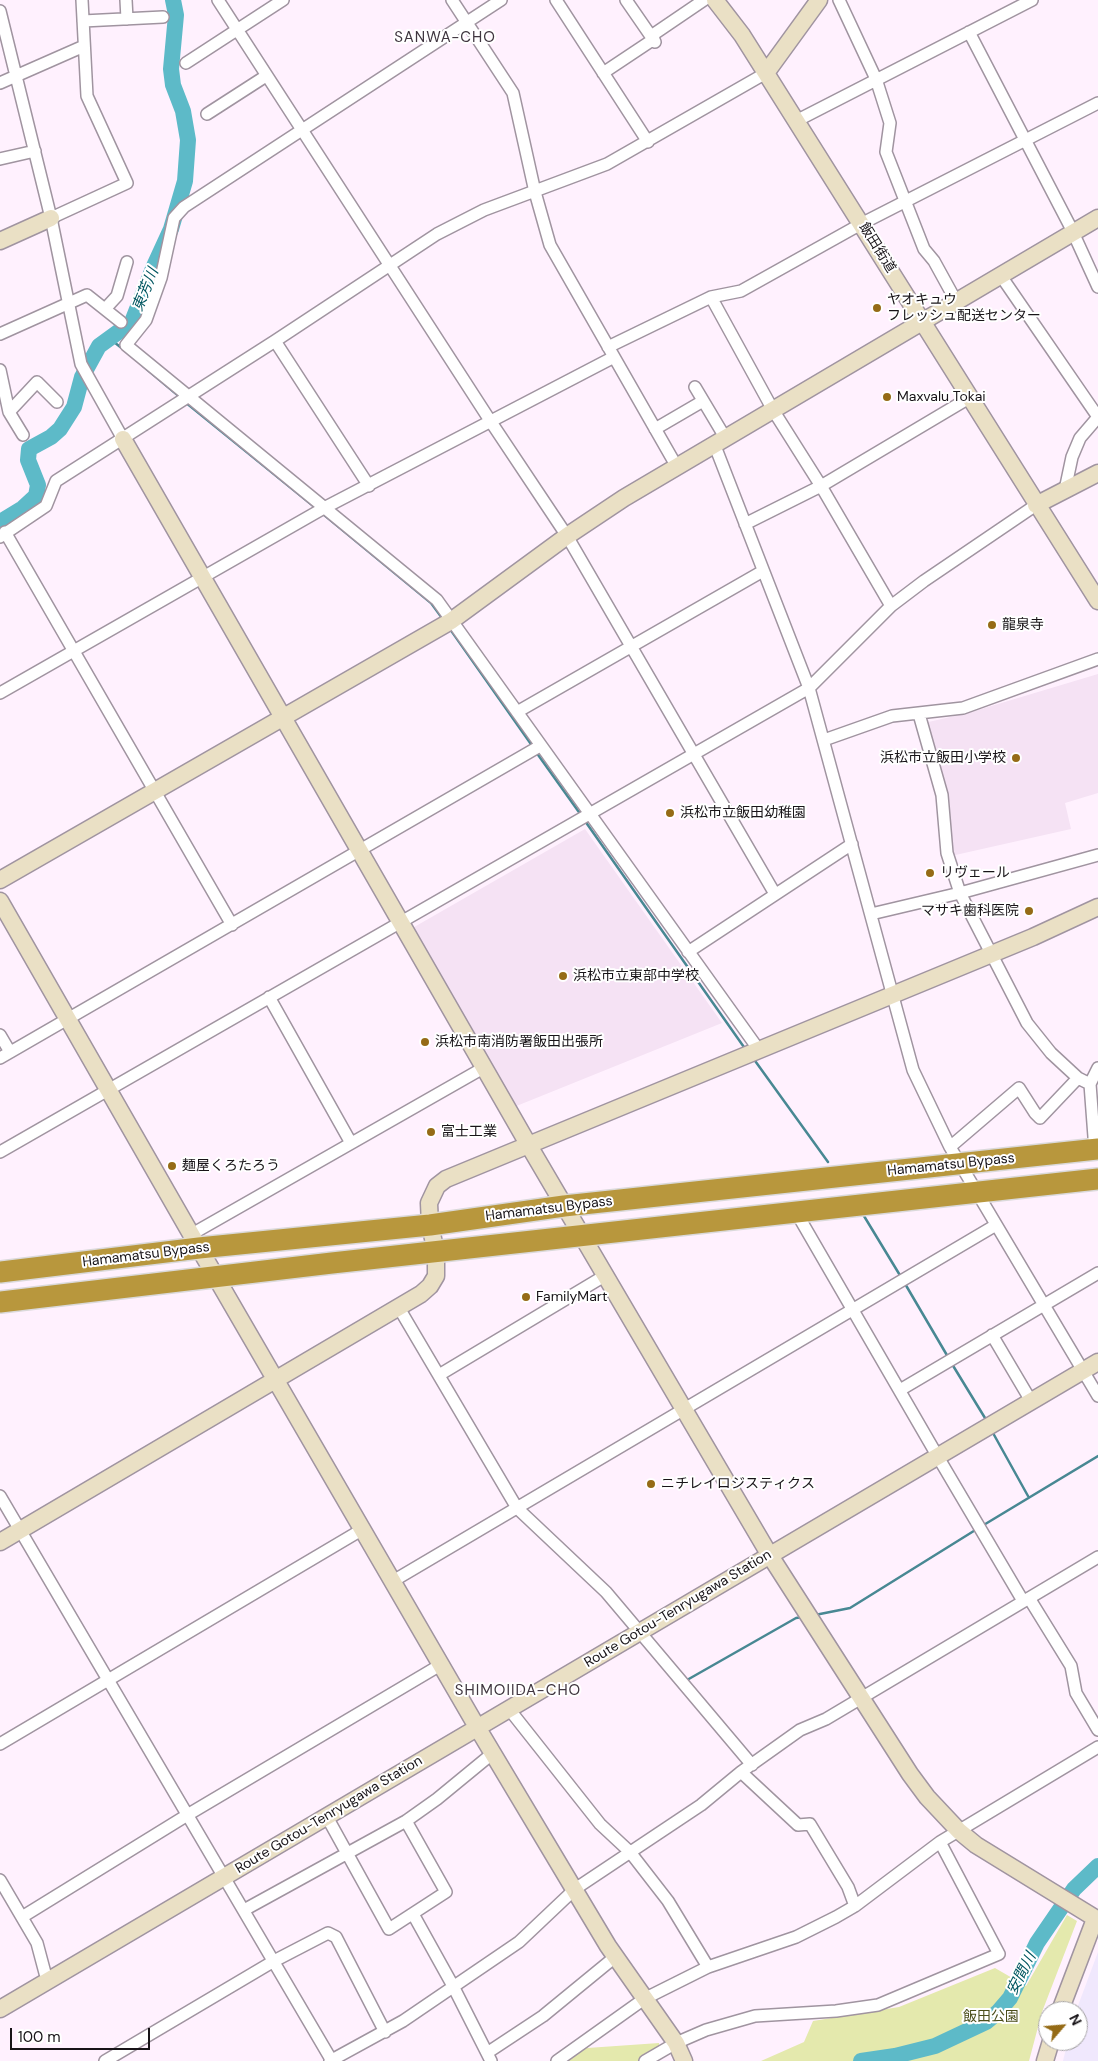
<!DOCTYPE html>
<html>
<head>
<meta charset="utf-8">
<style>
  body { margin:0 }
  #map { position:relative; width:1098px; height:2061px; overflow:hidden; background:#fff1fe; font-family:"DM Sans",sans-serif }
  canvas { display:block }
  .north { position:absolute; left:1038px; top:2001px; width:50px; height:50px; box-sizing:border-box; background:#fff; border:1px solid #a3a1a3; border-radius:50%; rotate:63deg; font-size:14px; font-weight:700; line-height:20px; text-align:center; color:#181418 }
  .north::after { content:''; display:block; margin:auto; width:18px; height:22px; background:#956b16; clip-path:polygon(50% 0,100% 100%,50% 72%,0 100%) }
  .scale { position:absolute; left:10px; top:2028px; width:140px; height:22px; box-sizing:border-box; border:2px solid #181418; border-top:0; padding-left:6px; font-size:15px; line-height:18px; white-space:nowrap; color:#181418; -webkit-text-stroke:4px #fff; paint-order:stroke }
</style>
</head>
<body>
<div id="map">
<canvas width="1098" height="2061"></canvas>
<div class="north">N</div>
<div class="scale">100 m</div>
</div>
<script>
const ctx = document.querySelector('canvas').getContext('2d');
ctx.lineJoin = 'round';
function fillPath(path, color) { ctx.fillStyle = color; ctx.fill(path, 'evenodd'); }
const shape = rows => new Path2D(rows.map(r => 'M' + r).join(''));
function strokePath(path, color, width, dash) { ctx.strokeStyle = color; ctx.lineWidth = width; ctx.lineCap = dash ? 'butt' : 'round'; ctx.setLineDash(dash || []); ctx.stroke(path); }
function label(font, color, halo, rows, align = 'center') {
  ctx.font = font + ' "DM Sans","Noto Sans JP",sans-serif'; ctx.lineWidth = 4; ctx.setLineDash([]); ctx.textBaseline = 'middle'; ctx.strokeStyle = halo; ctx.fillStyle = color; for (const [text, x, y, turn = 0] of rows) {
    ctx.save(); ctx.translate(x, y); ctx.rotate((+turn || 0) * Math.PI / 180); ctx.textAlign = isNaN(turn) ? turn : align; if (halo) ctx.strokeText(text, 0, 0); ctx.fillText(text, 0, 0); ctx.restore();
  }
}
fillPath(shape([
  [1098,1952,1098,2061,1063,2061,1068,2041,1078,2041,1078,2011,1076,2011]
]), '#f0e8fd');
fillPath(shape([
  [1098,674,1098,793,1065,803,1071,829,951,856,924,723,968,713],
  [585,829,722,1023,514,1107,409,930]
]), '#f5e2f4');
fillPath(shape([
  [1067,1915,1077,1921,1042,2012,1029,2061,748,2061,761,2061,804,2042,813,2021,899,2007,995,1968,1026,1986],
  [659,2043,659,2061,560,2061,573,2049]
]), '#e4e9ad');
strokePath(shape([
  [109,338,124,350],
  [143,366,181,398],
  [185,402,317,509],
  [323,514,431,603,442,618],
  [450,629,533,747],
  [536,752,581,815],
  [585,821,746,1050],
  [753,1058,828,1162],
  [864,1216,901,1277],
  [904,1282,948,1357],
  [952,1364,985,1418],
  [993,1433,1028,1496],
  [982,1526,1098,1456],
  [815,1615,850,1608,977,1529],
  [685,1678,687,1680,796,1618,803,1617]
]), '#488893', 2.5);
strokePath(shape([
  [0,522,23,508,36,496,38,485,28,460,29,449,51,437,60,429,74,407,82,377,99,346,132,322,154,266,171,229,185,181,188,140,183,111,173,85,171,69,176,15,173,0],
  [861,2061,895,2056,935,2046,986,2022,998,2012,1010,1998,1037,1943,1074,1889,1098,1866]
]), '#5dbac8', 16);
const street = shape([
  [126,0,127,19],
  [218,0,491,422,567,536,775,894],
  [452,0,513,93,535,192,550,245,677,467],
  [501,0,184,207,174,218,161,278,146,320,126,345,437,600,759,1050],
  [556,0,648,142],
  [626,0,655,42],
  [839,0,876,79,890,123,886,152,924,249,934,261,956,301],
  [0,11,51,218,81,364,123,439],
  [83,21,163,17],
  [969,32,1071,228,1098,287],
  [651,36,704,0],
  [186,63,283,0],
  [603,73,654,39],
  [0,83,84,46],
  [207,114,266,76],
  [796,121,1032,0],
  [0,159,35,151],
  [51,218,127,183,87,96,82,0],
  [1001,276,1098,417],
  [711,297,773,410,821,486,891,606],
  [105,309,117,296,127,262],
  [0,334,87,295,121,322],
  [275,341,369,486],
  [608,347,711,297,741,291,861,224,1098,103],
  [0,370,9,412,23,435],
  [695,387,726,439],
  [9,412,37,382,57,402],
  [655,429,703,401],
  [715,446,809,688,913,1070,950,1147,1098,1396],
  [1065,490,1072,457,1080,438,1098,417],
  [745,524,821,486,969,398],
  [5,532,232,925],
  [0,537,46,506,56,481,275,341,437,234,484,210,607,164,766,73],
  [0,693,324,508,614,357],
  [517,712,763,571],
  [919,714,942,795,947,853,960,893,1027,1023,1051,1053,1078,1078,1090,1084],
  [824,740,892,716,963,708,1098,659],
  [871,914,960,893,1098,855],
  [688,952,852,844],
  [269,997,351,1143],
  [0,1035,10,1052],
  [0,1058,540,746],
  [950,1147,1019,1088,1035,1113,1040,1118,1078,1078],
  [1095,1150,1090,1084,1098,1068],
  [0,1152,809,688,891,606,924,581,1036,505],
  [796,1212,938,1457,1023,1601],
  [192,1234,485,1067],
  [399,1308,517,1508,606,1592,752,1765],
  [992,1335,1031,1401],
  [439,1375,606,1275],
  [900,1390,1098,1273],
  [0,1496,332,2061],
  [393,1581,996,1225],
  [1029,1598,1071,1666,1076,1693,1098,1730],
  [509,1709,600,1824,630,1852,668,1901,708,1967],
  [0,1744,363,1529],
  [741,1772,798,1825,810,1824,848,1887,855,1906],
  [327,1817,389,1929,446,1892,406,1821],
  [0,1880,37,1943,45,1973,50,1980],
  [244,1910,406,1821,437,1799,493,1753],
  [413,1914,453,1986,491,2061],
  [22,1917,189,1814,442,1664],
  [487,2053,543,2016,615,1957],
  [105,2061,274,1961,328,1933,336,1937,385,2032],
  [330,2061,403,2021,519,1942,575,1889,701,1805,741,1772,800,1730,826,1719,1098,1557],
  [557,2061,644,1999,708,1967,796,1937,836,1917,855,1906,940,1842,1098,1747],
  [645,2061,676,2043,706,2030,755,2016,836,2011,878,2005,999,1954,940,1842]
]);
const secondary = shape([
  [715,0,742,35,1098,601],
  [766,73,819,0],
  [0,241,51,218],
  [123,439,528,1144,769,1554,910,1774,927,1797,959,1831,976,1845,1098,1920],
  [1036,505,1098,473],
  [0,880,451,621,567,536,624,498,1098,218],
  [0,901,199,1248,477,1727,608,1946,676,2043,684,2061],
  [0,1542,421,1294,430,1286,436,1276,436,1252,430,1225,429,1203,437,1186,446,1179,1033,937,1098,907],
  [0,2009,1098,1362],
  [1060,2011,1095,1919],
  [1045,2061,1051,2041]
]);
const highway = shape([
  [0,1272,199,1248,430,1225,564,1206,1098,1149],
  [0,1302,332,1263,1098,1179]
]);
strokePath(street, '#a094a0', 14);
strokePath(secondary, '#a094a0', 19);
strokePath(highway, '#dad9da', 24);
strokePath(street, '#fff', 11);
strokePath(secondary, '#eae0c5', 16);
strokePath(highway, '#b8973d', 21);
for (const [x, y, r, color] of [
  [877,308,5,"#956b16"],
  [887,397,5,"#956b16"],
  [992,625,5,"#956b16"],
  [1016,758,5,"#956b16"],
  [670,813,5,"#956b16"],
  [930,873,5,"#956b16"],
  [1029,911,5,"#956b16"],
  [563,976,5,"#956b16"],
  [425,1042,5,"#956b16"],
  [431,1132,5,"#956b16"],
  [172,1166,5,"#956b16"],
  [526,1297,5,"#956b16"],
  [651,1484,5,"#956b16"]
]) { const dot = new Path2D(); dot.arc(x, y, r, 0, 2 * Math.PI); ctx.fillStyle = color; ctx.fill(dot); strokePath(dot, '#fff', 2); }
label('14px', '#181418', '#fff', [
  ["飯田街道",877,248,58],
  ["Hamamatsu Bypass",951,1165,-6],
  ["Hamamatsu Bypass",549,1209,-7],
  ["Hamamatsu Bypass",146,1255,-7],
  ["Route Gotou-Tenryugawa Station",678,1609,-31],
  ["Route Gotou-Tenryugawa Station",329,1815,-31]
]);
label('14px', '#181418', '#fff', [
  ["ヤオキュウ",887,300],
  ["フレッシュ配送センター",887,316],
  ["Maxvalu Tokai",897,397],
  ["龍泉寺",1002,625],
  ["浜松市立飯田小学校",1006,758,"right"],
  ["浜松市立飯田幼稚園",680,813],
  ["リヴェール",940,873],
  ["マサキ歯科医院",1019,911,"right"],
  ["浜松市立東部中学校",573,976],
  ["浜松市南消防署飯田出張所",435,1042],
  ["富士工業",441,1132],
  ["麺屋くろたろう",182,1166],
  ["FamilyMart",536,1297],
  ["ニチレイロジスティクス",661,1484]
], 'left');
label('14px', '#4b4e1b', '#fff', [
  ["飯田公園",991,2017]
]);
ctx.letterSpacing = '1px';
label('15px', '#3f353f', '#fff', [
  ["SANWA-CHO",445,38],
  ["SHIMOIIDA-CHO",518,1691]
]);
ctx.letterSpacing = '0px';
label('italic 15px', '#005660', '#fff', [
  ["東芳川",146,290,-68],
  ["安間川",1022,1974,-63]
]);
</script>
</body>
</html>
